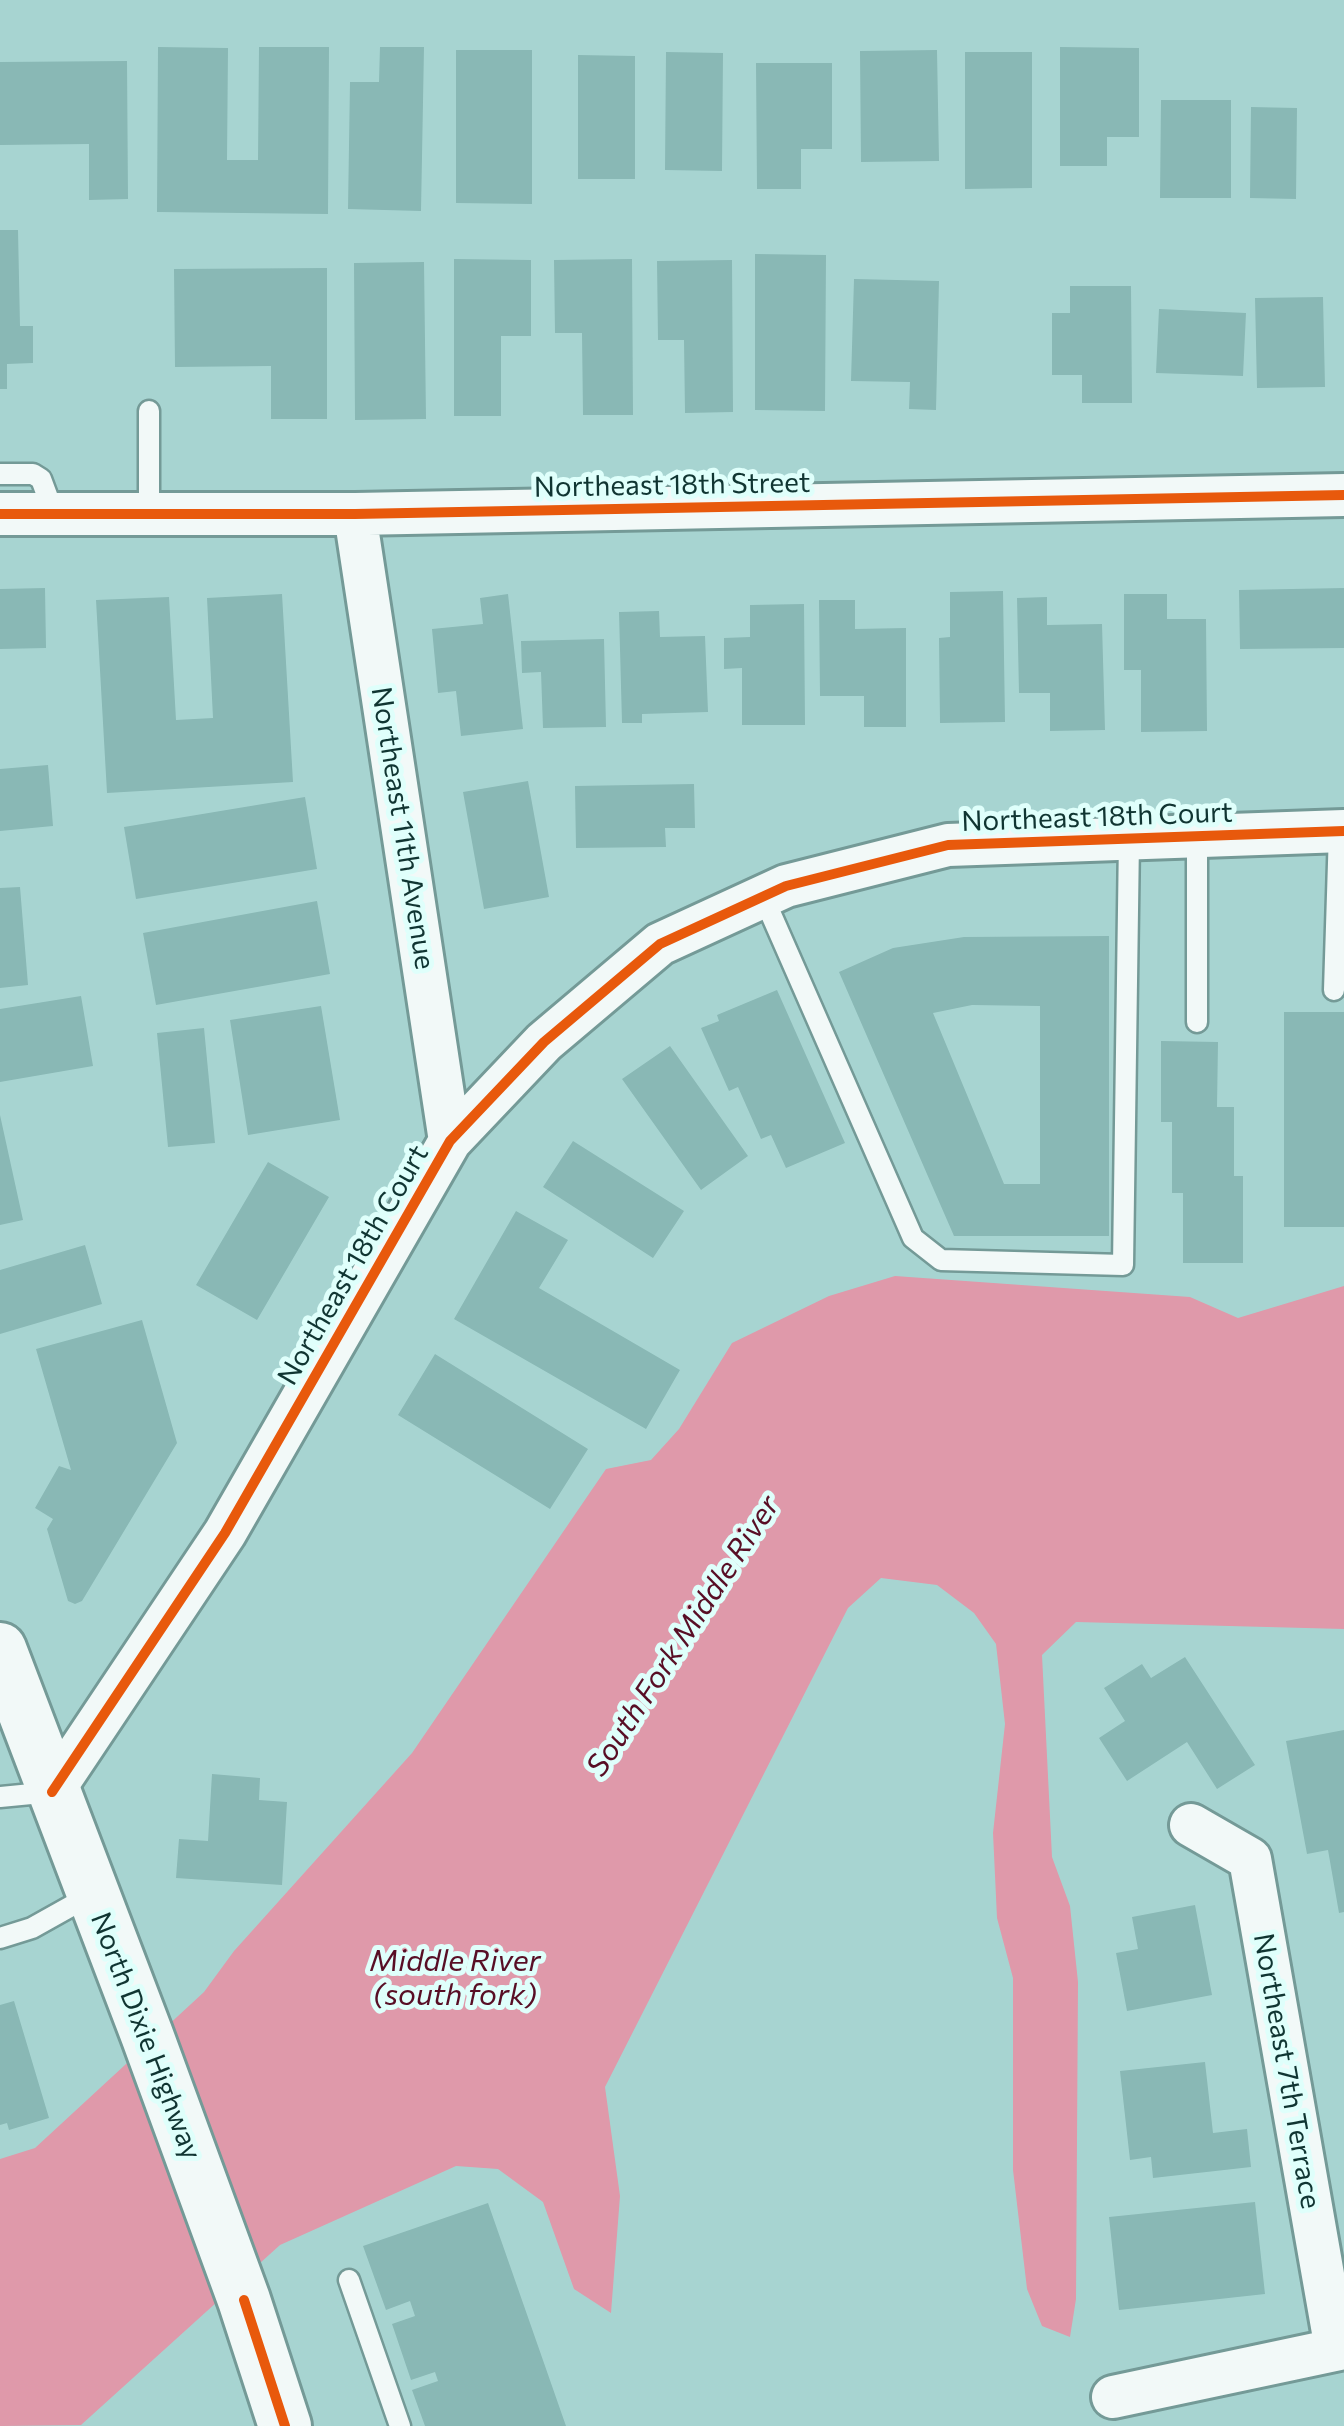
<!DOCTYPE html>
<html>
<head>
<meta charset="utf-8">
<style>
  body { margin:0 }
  canvas { display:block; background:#a7d4d1 }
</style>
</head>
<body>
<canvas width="1344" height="2426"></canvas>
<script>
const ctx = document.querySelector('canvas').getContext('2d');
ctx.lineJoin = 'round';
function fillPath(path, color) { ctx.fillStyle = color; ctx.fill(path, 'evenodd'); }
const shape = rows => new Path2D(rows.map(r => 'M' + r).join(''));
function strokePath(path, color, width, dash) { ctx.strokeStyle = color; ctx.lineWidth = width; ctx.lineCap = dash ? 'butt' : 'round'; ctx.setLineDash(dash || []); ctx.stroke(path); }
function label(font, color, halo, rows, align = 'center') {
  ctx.font = font + ' Commissioner,sans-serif'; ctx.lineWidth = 10; ctx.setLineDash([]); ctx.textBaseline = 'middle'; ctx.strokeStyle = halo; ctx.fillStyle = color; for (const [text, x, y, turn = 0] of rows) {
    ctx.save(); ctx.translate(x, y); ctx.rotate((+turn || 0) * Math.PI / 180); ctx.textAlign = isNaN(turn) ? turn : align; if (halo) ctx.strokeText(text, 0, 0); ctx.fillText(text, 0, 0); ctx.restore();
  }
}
fillPath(shape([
  [895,1276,1190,1297,1238,1318,1344,1286,1344,1629,1076,1622,1042,1655,1052,1857,1070,1906,1078,1982,1076,2299,1070,2337,1042,2326,1027,2289,1013,2170,1013,1978,997,1918,993,1833,1005,1724,996,1644,974,1613,937,1585,881,1578,848,1608,605,2087,620,2196,611,2313,574,2289,543,2202,498,2169,456,2166,280,2245,81,2425,0,2426,0,2159,35,2148,204,1992,234,1951,412,1753,606,1469,651,1460,679,1429,732,1343,829,1296]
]), '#df99aa');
fillPath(shape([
  [158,47,228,48,227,160,258,160,259,47,329,47,328,214,157,212],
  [380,47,424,47,421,211,348,209,350,82,379,82],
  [1060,47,1139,48,1139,137,1107,137,1107,166,1060,166],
  [456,50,532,50,532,204,456,203],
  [937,50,939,161,861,162,860,51],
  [666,52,723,53,722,171,665,170],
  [965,52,1032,52,1032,188,965,189],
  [578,55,635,56,635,179,578,179],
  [127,61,128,199,89,200,89,144,0,145,0,62],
  [756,63,832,63,832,149,801,149,801,189,757,189],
  [1161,100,1231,100,1231,198,1160,198],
  [1251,107,1297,108,1296,199,1250,198],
  [0,230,18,230,20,326,33,326,33,363,7,364,7,389,0,389],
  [755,254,826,255,825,411,755,410],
  [454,259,531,260,531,336,501,336,501,416,454,416],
  [632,259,633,415,583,415,582,333,555,333,554,260],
  [732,260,733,412,685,413,684,340,658,340,657,261],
  [424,262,426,419,355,420,354,263],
  [327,268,327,419,271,419,271,366,175,367,174,269],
  [854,279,939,281,936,410,909,409,910,382,851,381],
  [1070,286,1131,286,1132,403,1082,403,1082,375,1052,375,1052,313,1070,313],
  [1323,297,1325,387,1257,388,1255,298],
  [1159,309,1246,313,1243,376,1156,373],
  [45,588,46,648,0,649,0,589],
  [1344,588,1344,648,1240,649,1239,590],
  [1003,591,1005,722,940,723,939,638,950,637,950,592],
  [282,594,293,782,107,793,96,600,169,597,176,720,213,718,207,598],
  [508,594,523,729,461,736,456,691,438,693,432,629,483,624,480,598],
  [1124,594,1167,594,1167,619,1206,619,1207,731,1141,732,1141,670,1124,670],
  [1047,597,1047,625,1102,624,1105,730,1050,731,1050,693,1019,693,1017,598],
  [819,600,855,600,855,629,906,628,906,727,864,727,864,696,820,696],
  [804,604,805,725,742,725,742,668,724,669,724,638,750,637,750,605],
  [659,611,660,637,705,636,708,712,642,714,642,723,622,723,619,612],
  [604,639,606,727,543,728,541,672,522,673,521,641],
  [48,765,53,826,0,831,0,769],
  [528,781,549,897,484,909,463,792],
  [694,784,695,828,665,828,666,847,576,848,575,786],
  [305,797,317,869,136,899,124,827],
  [20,887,28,985,0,988,0,888],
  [317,901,330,974,156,1005,143,933],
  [1109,936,1109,1236,954,1236,839,972,893,948,964,937],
  [972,1005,1040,1006,1040,1184,1004,1184,933,1013],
  [777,990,845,1143,786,1168,771,1135,761,1139,738,1087,729,1091,701,1028,719,1021,717,1015],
  [81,996,93,1066,0,1082,0,1009],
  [321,1006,340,1120,248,1135,230,1020],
  [1284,1012,1344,1012,1344,1227,1284,1227],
  [204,1028,215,1143,168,1147,157,1033],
  [1161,1041,1218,1042,1217,1107,1234,1107,1234,1176,1243,1176,1243,1263,1183,1263,1183,1193,1172,1193,1172,1122,1161,1122],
  [670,1046,748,1156,701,1190,622,1079],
  [0,1115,23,1220,0,1225],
  [573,1141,684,1211,653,1258,543,1187],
  [268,1162,329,1197,257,1320,196,1285],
  [516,1211,568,1240,539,1288,680,1370,646,1429,454,1319],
  [85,1245,102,1304,0,1334,0,1270],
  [142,1320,177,1443,82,1601,75,1604,68,1601,47,1529,53,1519,35,1508,59,1466,71,1470,36,1349],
  [435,1354,588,1449,550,1509,398,1415],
  [1185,1657,1255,1765,1217,1789,1187,1742,1127,1781,1099,1738,1125,1721,1104,1688,1142,1664,1151,1678],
  [1344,1730,1344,1912,1339,1913,1328,1850,1307,1854,1286,1741],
  [212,1774,260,1778,259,1800,287,1802,282,1885,176,1878,179,1839,208,1841],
  [1195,1905,1212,1995,1127,2011,1116,1953,1138,1949,1132,1917],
  [14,2001,49,2118,9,2130,7,2123,0,2125,0,2005],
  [1205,2062,1213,2133,1247,2129,1251,2167,1153,2178,1151,2157,1130,2160,1120,2071],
  [1255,2202,1265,2294,1119,2310,1109,2217],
  [488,2203,566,2426,425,2426,412,2390,438,2381,435,2372,411,2380,392,2324,415,2316,410,2301,386,2310,363,2246]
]), '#89b8b5');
const service = shape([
  [0,474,33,474,41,479,54,514],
  [149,513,149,411],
  [1197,837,1197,1022],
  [763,896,913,1238,941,1260,1123,1265,1129,839],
  [1334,990,1339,831],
  [0,1797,52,1792],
  [0,1938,32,1928,91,1895],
  [349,2280,400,2426]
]);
const minor = shape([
  [0,514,355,514,1344,495],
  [355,514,450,1141],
  [52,1792,225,1533,450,1141,544,1042,660,944,786,886,948,845,1344,831],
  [1191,1825,1250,1859,1336,2349],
  [1113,2397,1344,2348]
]);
const tertiary = shape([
  [0,1649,147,2035,244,2300,285,2426]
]);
strokePath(service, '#749a97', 25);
strokePath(minor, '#749a97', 48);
strokePath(tertiary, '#749a97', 58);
strokePath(service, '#f2f9f8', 20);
strokePath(minor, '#f2f9f8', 42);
strokePath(tertiary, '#f2f9f8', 52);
strokePath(shape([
  [0,514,355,514,1344,495],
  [52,1792,225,1533,450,1141,544,1042,660,944,786,886,948,845,1344,831],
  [244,2300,285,2426]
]), '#e8590c', 10);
label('28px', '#103532', '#dffffb', [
  ["Northeast 18th Street",672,485,-1],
  ["Northeast 18th Court",1097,817,-2],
  ["Northeast 11th Avenue",403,828,81],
  ["Northeast 18th Court",353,1265,-60],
  ["North Dixie Highway",146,2036,69],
  ["Northeast 7th Terrace",1287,2071,80]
]);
label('italic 30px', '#580e25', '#dffffb', [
  ["South Fork Middle River",683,1636,-57],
  ["Middle River",455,1961],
  ["(south fork)",455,1995]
]);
</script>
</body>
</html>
